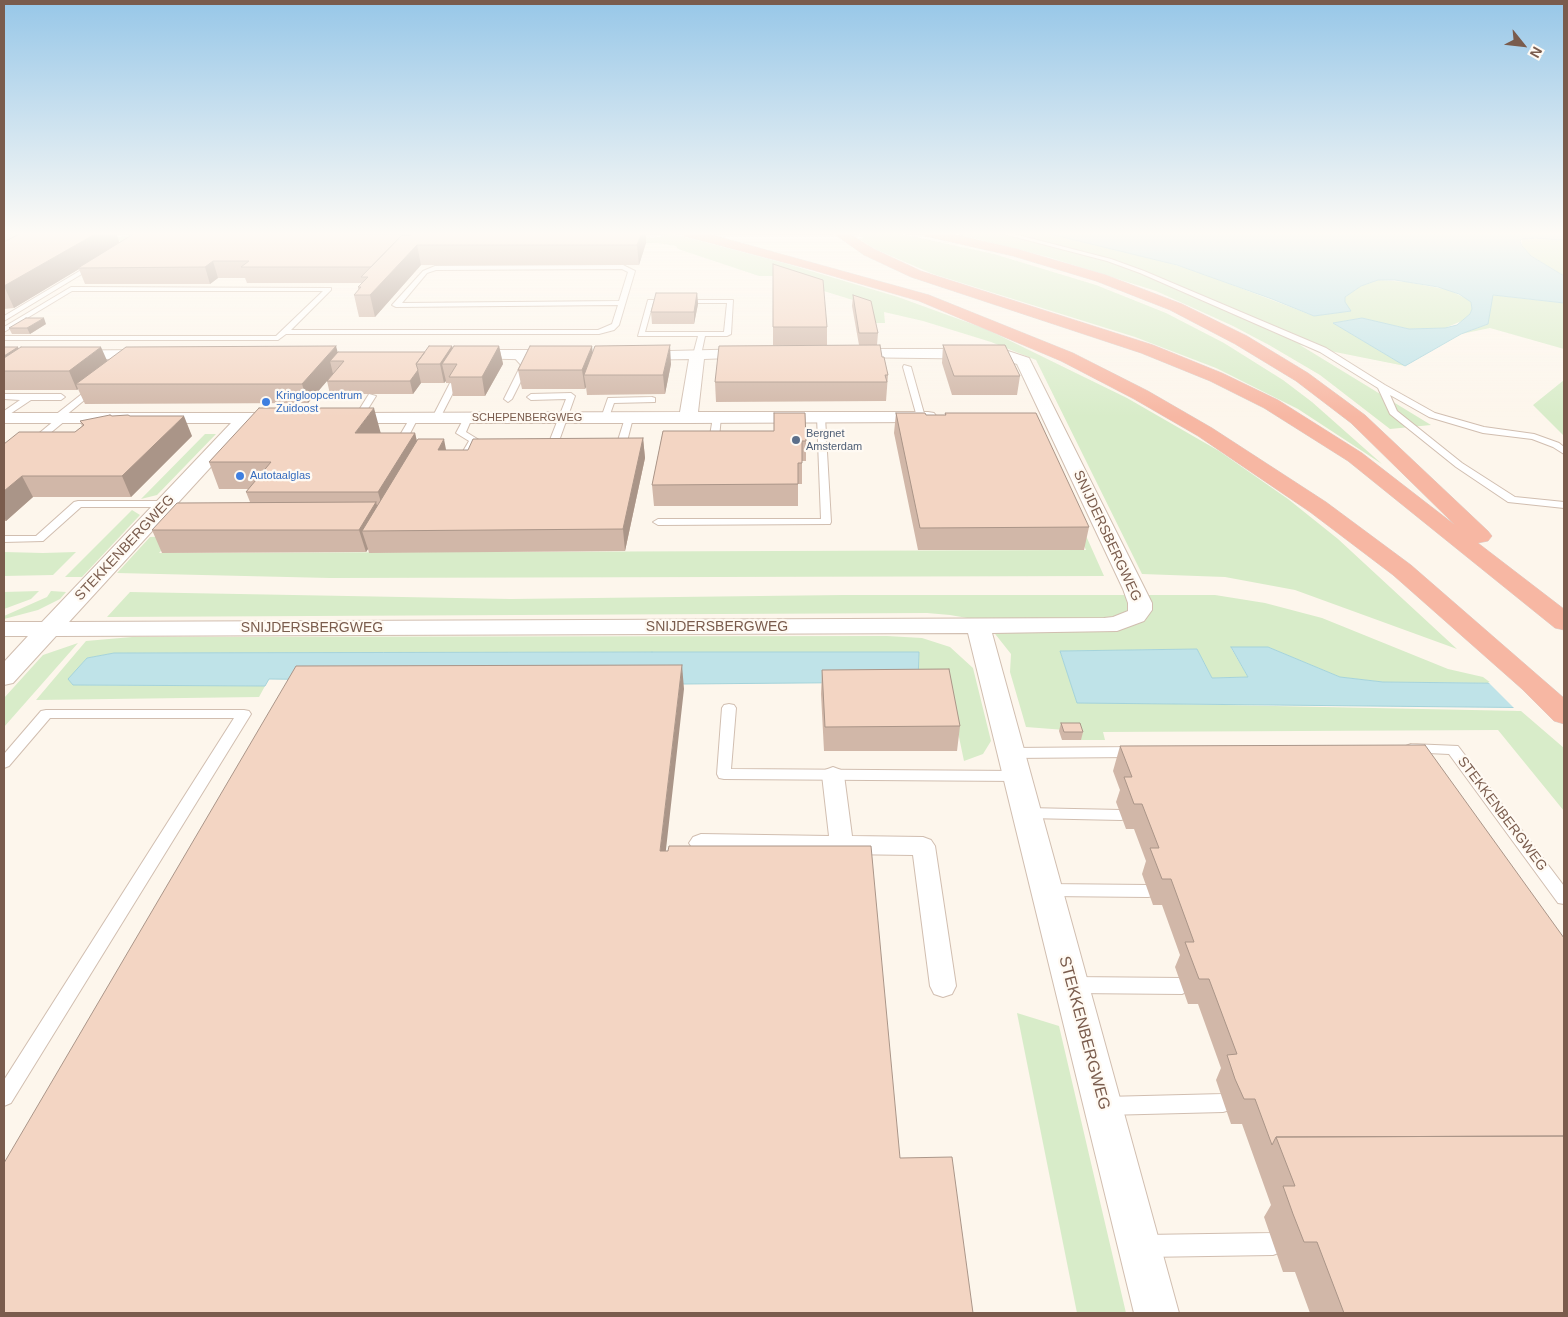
<!DOCTYPE html>
<html>
<head>
<meta charset="utf-8">
<style>
  body { margin:0 }
  #map { position:relative; width:1568px; height:1317px; overflow:hidden; background:#fdf6ec; font-family:Helvetica,sans-serif }
  canvas { display:block }
  .frame { position:absolute; inset:0; border:5px solid #7a5c4d; pointer-events:none }
  .north { position:absolute; left:1498px; top:20px; width:50px; height:50px; -webkit-text-stroke:4px #fffaf3; paint-order:stroke; rotate:119deg; font-size:14px; font-weight:700; line-height:20px; text-align:center; color:#7a5c4d }
  .north::after { content:''; display:block; margin:auto; width:18px; height:22px; background:#7a5c4d; clip-path:polygon(50% 0,100% 100%,50% 72%,0 100%) }
</style>
</head>
<body>
<div id="map">
<canvas width="1568" height="1317"></canvas>
<div class="frame"></div>
<div class="north">N</div>
</div>
<script>
const ctx = document.querySelector('canvas').getContext('2d');
ctx.lineJoin = 'round';
function fillPath(path, color) { ctx.fillStyle = color; ctx.fill(path, 'evenodd'); }
const shape = rows => new Path2D(rows.map(r => 'M' + r).join(''));
function strokePath(path, color, width, dash) { ctx.strokeStyle = color; ctx.lineWidth = width; ctx.lineCap = dash ? 'butt' : 'round'; ctx.setLineDash(dash || []); ctx.stroke(path); }
function label(font, color, halo, rows, align = 'center') {
  ctx.font = font + ' Helvetica,sans-serif'; ctx.lineWidth = 4.5; ctx.setLineDash([]); ctx.textBaseline = 'middle'; ctx.strokeStyle = halo; ctx.fillStyle = color; for (const [text, x, y, turn = 0] of rows) {
    ctx.save(); ctx.translate(x, y); ctx.rotate((+turn || 0) * Math.PI / 180); ctx.textAlign = isNaN(turn) ? turn : align; if (halo) ctx.strokeText(text, 0, 0); ctx.fillText(text, 0, 0); ctx.restore();
  }
}
fillPath(shape([
  [4,233,16,233,15,239,191,235,541,233,622,233,653,238,665,235,662,233,651,233,669,233,784,263,898,297,986,329,1127,398,1219,451,1288,499,1338,539,1457,649,1295,590,1225,577,1142,574,1036,360,991,342,923,321,884,312,885,323,872,323,869,305,775,276,759,276,678,249,676,246,657,243,4,241],
  [858,233,897,233,994,254,1096,285,1166,313,1224,343,1283,380,1312,402,1382,464,1298,409,1216,368,1135,337,933,274,877,250,859,239,863,238],
  [953,233,1046,233,1091,243,1156,259,1198,272,1314,316,1350,311,1345,302,1345,297,1361,286,1378,280,1407,282,1449,290,1467,299,1471,302,1472,309,1470,314,1464,320,1445,328,1409,329,1362,318,1333,323,1405,366,1300,345,1431,425,1390,429,1320,375,1269,345,1233,326,1156,291,1048,257],
  [1535,238,1564,240,1564,276,1531,256,1522,246,1522,239],
  [1492,295,1564,303,1564,349,1490,328,1461,334,1488,324],
  [1564,380,1564,436,1533,405],
  [1033,433,1040,433,1104,576,330,578,117,573,150,537,175,536,159,553,1086,550],
  [205,434,216,434,157,495,141,499],
  [132,510,140,515,82,577,65,577],
  [4,552,43,553,76,552,53,575,4,576],
  [39,591,31,599,4,609,4,592],
  [51,591,66,592,60,599,38,610,4,619,4,616,47,597],
  [130,592,511,599,843,595,1215,595,1265,603,1322,618,1448,669,1483,677,1491,683,1383,682,1340,677,1268,647,1231,648,1248,677,1212,678,1197,649,1060,651,1077,702,1521,711,1564,748,1564,811,1498,730,1103,732,1105,740,1081,740,1078,731,1026,727,1010,672,1011,654,992,630,973,619,950,615,927,613,107,617],
  [887,636,922,638,950,647,973,668,991,741,983,754,964,761,949,689,918,682,919,652,114,653,87,658,69,679,73,685,265,686,259,697,36,700,86,641,132,637],
  [78,643,4,727,4,698,43,655],
  [1017,1013,1059,1026,1126,1313,1077,1313]
]), '#d8ecc9');
const water = shape([
  [1046,233,1564,233,1564,240,1535,238,1522,239,1520,241,1522,246,1531,256,1564,276,1564,303,1493,295,1488,324,1461,334,1405,366,1333,323,1362,318,1409,329,1445,328,1457,325,1470,314,1472,309,1471,302,1459,294,1438,287,1395,280,1378,280,1361,286,1345,297,1345,302,1351,311,1314,316,1272,299,1177,265,1046,233],
  [1231,647,1268,647,1340,677,1383,682,1564,684,1564,708,1077,703,1060,651,1197,649,1212,678,1248,677,1231,647],
  [652,652,919,652,918,682,684,684,269,679,265,686,73,685,68,679,87,658,114,653,652,652]
]);
fillPath(water, '#bfe3e8');
strokePath(water, '#a5d3da', 1);
fillPath(shape([
  [1564,681,1564,711,1517,711,1488,682]
]), '#fdf6ec');
const service = shape([
  [1000,233,1010,233,1111,259,1144,271,1326,348,1385,385,1435,413,1484,427,1534,434,1559,443,1564,447,1564,454,1553,447,1532,439,1483,433,1429,417,1390,395,1397,411,1462,463,1515,497,1564,502,1564,508,1508,502,1456,467,1390,414,1378,388,1320,352,1140,273,1107,261,1000,233],
  [93,263,95,264,95,266,4,321,4,316,93,263],
  [623,265,635,271,619,325,614,330,599,334,286,334,278,340,4,340,4,336,276,336,323,291,72,291,4,332,4,327,71,287,331,288,331,290,291,330,598,330,612,324,618,305,396,307,392,305,423,271,435,266,623,265],
  [622,269,628,272,619,301,402,303,427,273,436,270,622,269],
  [648,300,733,300,731,334,727,336,705,336,701,355,697,357,693,355,698,336,638,336,648,300],
  [653,303,727,303,724,332,645,332,653,303],
  [513,353,519,353,529,365,512,399,508,402,504,399,521,365,512,355,513,353],
  [904,365,911,367,925,417,924,419,917,417,903,367,904,365],
  [450,383,457,385,439,420,433,420,432,418,450,383],
  [92,386,99,388,65,416,67,418,66,420,37,444,31,444,31,440,55,420,53,418,54,416,92,386],
  [571,393,575,396,554,455,552,457,546,457,544,455,566,399,531,400,527,397,531,394,571,393],
  [4,394,61,394,65,397,61,400,31,400,4,418,4,411,20,400,4,399,4,394],
  [369,394,376,396,361,420,355,420,354,418,369,394],
  [652,397,655,398,655,402,614,403,608,420,601,418,608,398,652,397],
  [717,414,721,417,718,448,713,451,708,448,713,417,717,414],
  [821,414,825,417,831,522,830,524,658,525,653,522,658,519,821,519,817,417,821,414],
  [414,415,418,418,403,447,401,449,395,449,393,447,410,418,414,415],
  [468,415,472,418,466,432,479,440,470,455,467,456,462,453,469,441,456,433,464,418,468,415],
  [629,415,633,418,624,453,622,455,616,455,614,453,625,418,629,415],
  [78,501,170,501,175,504,170,507,81,507,43,541,4,542,4,536,36,536,74,502,78,501],
  [729,704,734,705,736,708,731,769,1017,771,1022,772,1024,776,1022,780,1017,781,724,779,719,778,717,774,722,708,724,705,729,704],
  [46,710,244,710,249,711,251,714,11,1103,4,1106,4,1080,234,718,50,718,9,766,4,768,4,754,41,711,46,710],
  [1411,744,1458,746,1564,886,1564,904,1558,903,1449,754,1406,752,1404,749,1406,746,1411,744],
  [1134,747,1139,749,1141,752,1139,755,1134,757,1011,758,1006,756,1004,753,1006,750,1011,748,1134,747],
  [1027,808,1121,810,1126,811,1128,815,1126,819,1121,820,1027,818,1022,817,1020,813,1022,809,1027,808],
  [1047,884,1148,885,1154,886,1156,891,1154,896,1148,897,1047,896,1041,894,1039,890,1041,886,1047,884],
  [1072,977,1182,978,1188,981,1191,986,1188,991,1182,994,1072,993,1066,990,1063,985,1066,980,1072,977],
  [1223,1094,1230,1096,1233,1103,1230,1110,1223,1112,1105,1115,1098,1113,1095,1106,1098,1099,1105,1097,1223,1094],
  [1273,1233,1281,1236,1284,1244,1281,1252,1273,1255,1144,1257,1136,1254,1133,1246,1136,1238,1144,1235,1273,1233]
]);
const pedestrian = shape([
  [833,767,841,770,844,775,852,836,923,837,931,840,935,846,956,986,952,994,943,997,934,994,930,986,913,855,701,852,693,849,689,843,693,837,701,834,829,836,822,775,825,770,833,767]
]);
const minor = shape([
  [751,349,757,351,759,354,757,357,704,359,698,412,928,412,934,413,937,417,934,421,928,422,688,423,343,423,337,422,334,418,337,414,343,413,680,412,689,359,636,360,630,358,628,355,630,352,751,349],
  [849,349,1002,349,1029,358,1152,603,1152,610,1144,621,1117,631,992,633,1179,1313,1134,1313,968,633,56,636,13,683,4,685,4,662,28,636,4,636,4,622,42,622,231,423,4,423,4,413,283,413,289,414,292,418,289,422,283,423,251,423,69,622,1104,618,1113,617,1128,611,1128,603,1123,589,1017,364,1001,359,843,357,841,354,843,351,849,349],
  [149,350,155,352,157,355,155,358,4,361,4,351,149,350],
  [466,350,559,350,565,352,567,355,565,358,559,360,460,358,458,355,460,352,466,350]
]);
const motorway = shape([
  [683,233,705,233,929,295,1073,353,1148,391,1212,428,1326,502,1411,565,1564,698,1564,724,1554,721,1522,689,1393,575,1310,512,1198,436,1134,399,1061,361,919,301,809,269,684,236,683,233],
  [833,233,848,233,874,249,921,271,1153,345,1222,373,1278,400,1362,453,1455,525,1351,423,1296,381,1235,344,1170,310,1096,281,1013,256,925,236,924,233,948,233,1017,249,1106,275,1182,304,1247,336,1308,373,1365,415,1488,531,1492,536,1488,541,1478,543,1564,609,1564,630,1555,628,1348,461,1264,408,1210,381,1141,353,911,277,864,255,833,233]
]);
strokePath(service, '#d1beb0', 2);
strokePath(pedestrian, '#d1beb0', 2);
strokePath(minor, '#d1beb0', 2);
strokePath(motorway, '#dad1cd', 1);
fillPath(service, '#fff');
fillPath(pedestrian, '#fff');
fillPath(minor, '#fff');
fillPath(motorway, '#f7b7a3');
fillPath(shape([
  [116,233,119,243,361,234,646,233,646,243,639,265,421,265,375,317,359,317,354,295,358,290,358,287,362,283,247,283,245,278,218,278,210,284,85,284,79,269,14,308,4,309,4,242],
  [773,264,827,327,827,345,773,345],
  [697,293,698,304,694,324,652,324,651,312],
  [853,295,878,333,877,345,859,345,852,306],
  [46,324,30,334,12,334,9,328],
  [943,345,1020,376,1017,395,952,395,942,363],
  [452,346,453,348,499,346,503,364,485,396,453,396,451,383,446,383,446,381,444,383,421,383,413,394,330,394,327,381,308,403,85,404,78,389,77,390,4,390,4,347,107,361,338,352,425,352],
  [593,352,671,364,665,394,587,395,586,387,585,389,522,389,518,370],
  [882,357,888,375,886,401,716,402,715,382],
  [896,413,926,415,945,415,945,413,1089,527,1084,550,918,550,894,433],
  [112,416,130,416,192,436,131,497,33,497,6,521,4,521,4,444,75,432,82,426,80,421],
  [663,431,806,441,806,461,802,461,802,484,798,484,798,506,654,506,652,485],
  [380,433,415,433,417,441,446,450,468,450,643,438,645,458,625,551,369,553,368,549,366,552,162,553,152,530,250,502,246,492,248,489,219,489,209,462],
  [822,670,960,726,957,751,824,751,821,694],
  [1061,723,1083,732,1081,740,1062,740,1059,731],
  [1120,746,1564,1313,1310,1313,1295,1272,1283,1272,1264,1217,1271,1205,1242,1124,1231,1124,1216,1080,1221,1068,1198,1004,1188,1004,1175,967,1180,955,1162,905,1153,905,1142,874,1146,861,1134,829,1126,829,1116,802,1120,790,1113,771]
]), '#d1b7a8');
fillPath(shape([
  [97,233,116,233,120,244,78,268,79,269,14,308,4,286],
  [642,233,646,233,646,243,639,265,637,245],
  [417,245,421,265,375,317,370,295],
  [213,261,218,278,210,284,205,267],
  [697,293,698,304,694,324,694,312],
  [44,318,46,324,30,334,27,328],
  [670,345,671,364,665,394,663,375],
  [336,346,340,361,330,361,333,374,308,403,302,384],
  [452,346,456,364,442,364,446,381,444,383,440,364],
  [499,346,503,364,485,396,482,377],
  [592,346,594,365,584,375,586,387,585,389,582,370],
  [18,347,27,365,4,371,4,356],
  [101,347,109,365,76,384,78,389,77,390,69,371],
  [418,370,421,383,413,394,410,381],
  [374,408,381,434,355,433],
  [184,416,192,436,131,497,122,476],
  [415,433,421,460,386,520,378,492],
  [643,438,645,458,625,551,623,529],
  [444,439,448,460,438,450],
  [22,476,33,497,6,521,4,517,4,491],
  [376,502,382,524,362,531,368,549,366,552,359,530],
  [682,665,684,689,663,876,660,851]
]), '#aa9588');
const building = shape([
  [21,233,97,233,4,286,4,242,21,233],
  [135,233,355,233,355,234,412,234,410,235,402,235,371,267,241,267,249,261,213,261,205,267,78,268,135,233],
  [412,233,642,233,637,245,417,245,370,295,354,295,361,287,358,287,368,277,361,277,402,235,410,235,412,233],
  [773,264,823,280,827,327,773,327,773,264],
  [656,293,697,293,694,312,651,312,656,293],
  [853,295,871,301,878,333,859,333,853,295],
  [26,318,44,318,27,328,9,328,26,318],
  [670,345,663,375,584,375,595,346,670,345],
  [880,345,882,357,884,357,888,375,885,375,887,382,715,382,719,346,880,345],
  [943,345,1005,345,1020,376,954,376,943,345],
  [336,346,302,384,76,384,126,347,336,346],
  [429,346,452,346,440,364,416,364,429,346],
  [454,346,499,346,482,377,449,377,457,364,442,364,454,346],
  [530,346,592,346,582,370,518,370,530,346],
  [4,347,18,347,4,356,4,347],
  [21,347,101,347,69,371,4,371,4,358,21,347],
  [338,352,425,352,416,364,418,370,410,381,327,381,344,361,330,361,338,352],
  [259,408,374,408,355,433,415,433,378,492,246,492,271,462,209,462,259,408],
  [774,413,805,413,806,441,802,441,802,463,798,463,798,484,652,485,663,431,774,431,774,413],
  [896,413,925,413,926,415,946,415,945,413,1036,413,1089,527,920,528,896,413],
  [110,415,112,416,128,415,130,416,184,416,122,476,22,476,4,491,4,444,19,432,75,432,84,425,80,421,110,415],
  [643,438,623,529,362,531,418,439,444,439,438,450,468,450,473,439,643,438],
  [376,502,359,530,152,530,177,503,376,502],
  [682,665,660,851,668,851,669,846,871,846,900,1158,952,1157,973,1313,4,1313,4,1163,296,666,682,665],
  [949,669,960,726,825,727,822,670,949,669],
  [1061,723,1080,723,1083,732,1064,732,1061,723],
  [1425,745,1564,938,1564,1136,1276,1137,1272,1145,1255,1099,1244,1099,1235,1079,1227,1055,1237,1054,1209,979,1199,979,1185,942,1194,942,1171,879,1162,879,1150,848,1159,848,1142,804,1134,804,1124,777,1132,777,1120,746,1425,745],
  [1564,1136,1564,1313,1344,1313,1317,1242,1304,1242,1293,1214,1283,1186,1295,1186,1276,1137,1564,1136]
]);
fillPath(building, '#f3d5c3');
strokePath(building, '#aa9588', 1);
const sky = ctx.createLinearGradient(0, 0, 0, 417);
sky.addColorStop(0, '#97c7e8');
sky.addColorStop(0.56, '#fefbf6');
sky.addColorStop(1, '#fefbf600');
ctx.fillStyle = sky;
ctx.fillRect(0, 0, 1568, 417);
for (const [x, y, r, color] of [
  [266,402,5,"#3f7fe0"],
  [796,440,5,"#5c6f8a"],
  [240,476,5,"#3f7fe0"]
]) { const dot = new Path2D(); dot.arc(x, y, r, 0, 2 * Math.PI); ctx.fillStyle = color; ctx.fill(dot); strokePath(dot, '#fffaf3', 2); }
label('11px', '#366cbe', '#fffaf3', [
  ["Kringloopcentrum",276,396],
  ["Zuidoost",276,409],
  ["Autotaalglas",250,476]
], 'left');
label('11px', '#7a5c4d', '#fffaf3', [
  ["SCHEPENBERGWEG",527,418]
]);
label('11px', '#4e5e75', '#fffaf3', [
  ["Bergnet",806,434],
  ["Amsterdam",806,447]
], 'left');
label('14px', '#7a5c4d', '#fffaf3', [
  ["SNIJDERSBERGWEG",1107,536,65],
  ["STEKKENBERGWEG",125,548,-47],
  ["SNIJDERSBERGWEG",717,627],
  ["SNIJDERSBERGWEG",312,628],
  ["STEKKENBERGWEG",1502,814,53]
]);
label('16px', '#7a5c4d', '#fffaf3', [
  ["STEKKENBERGWEG",1084,1033,75]
]);
</script>
</body>
</html>
